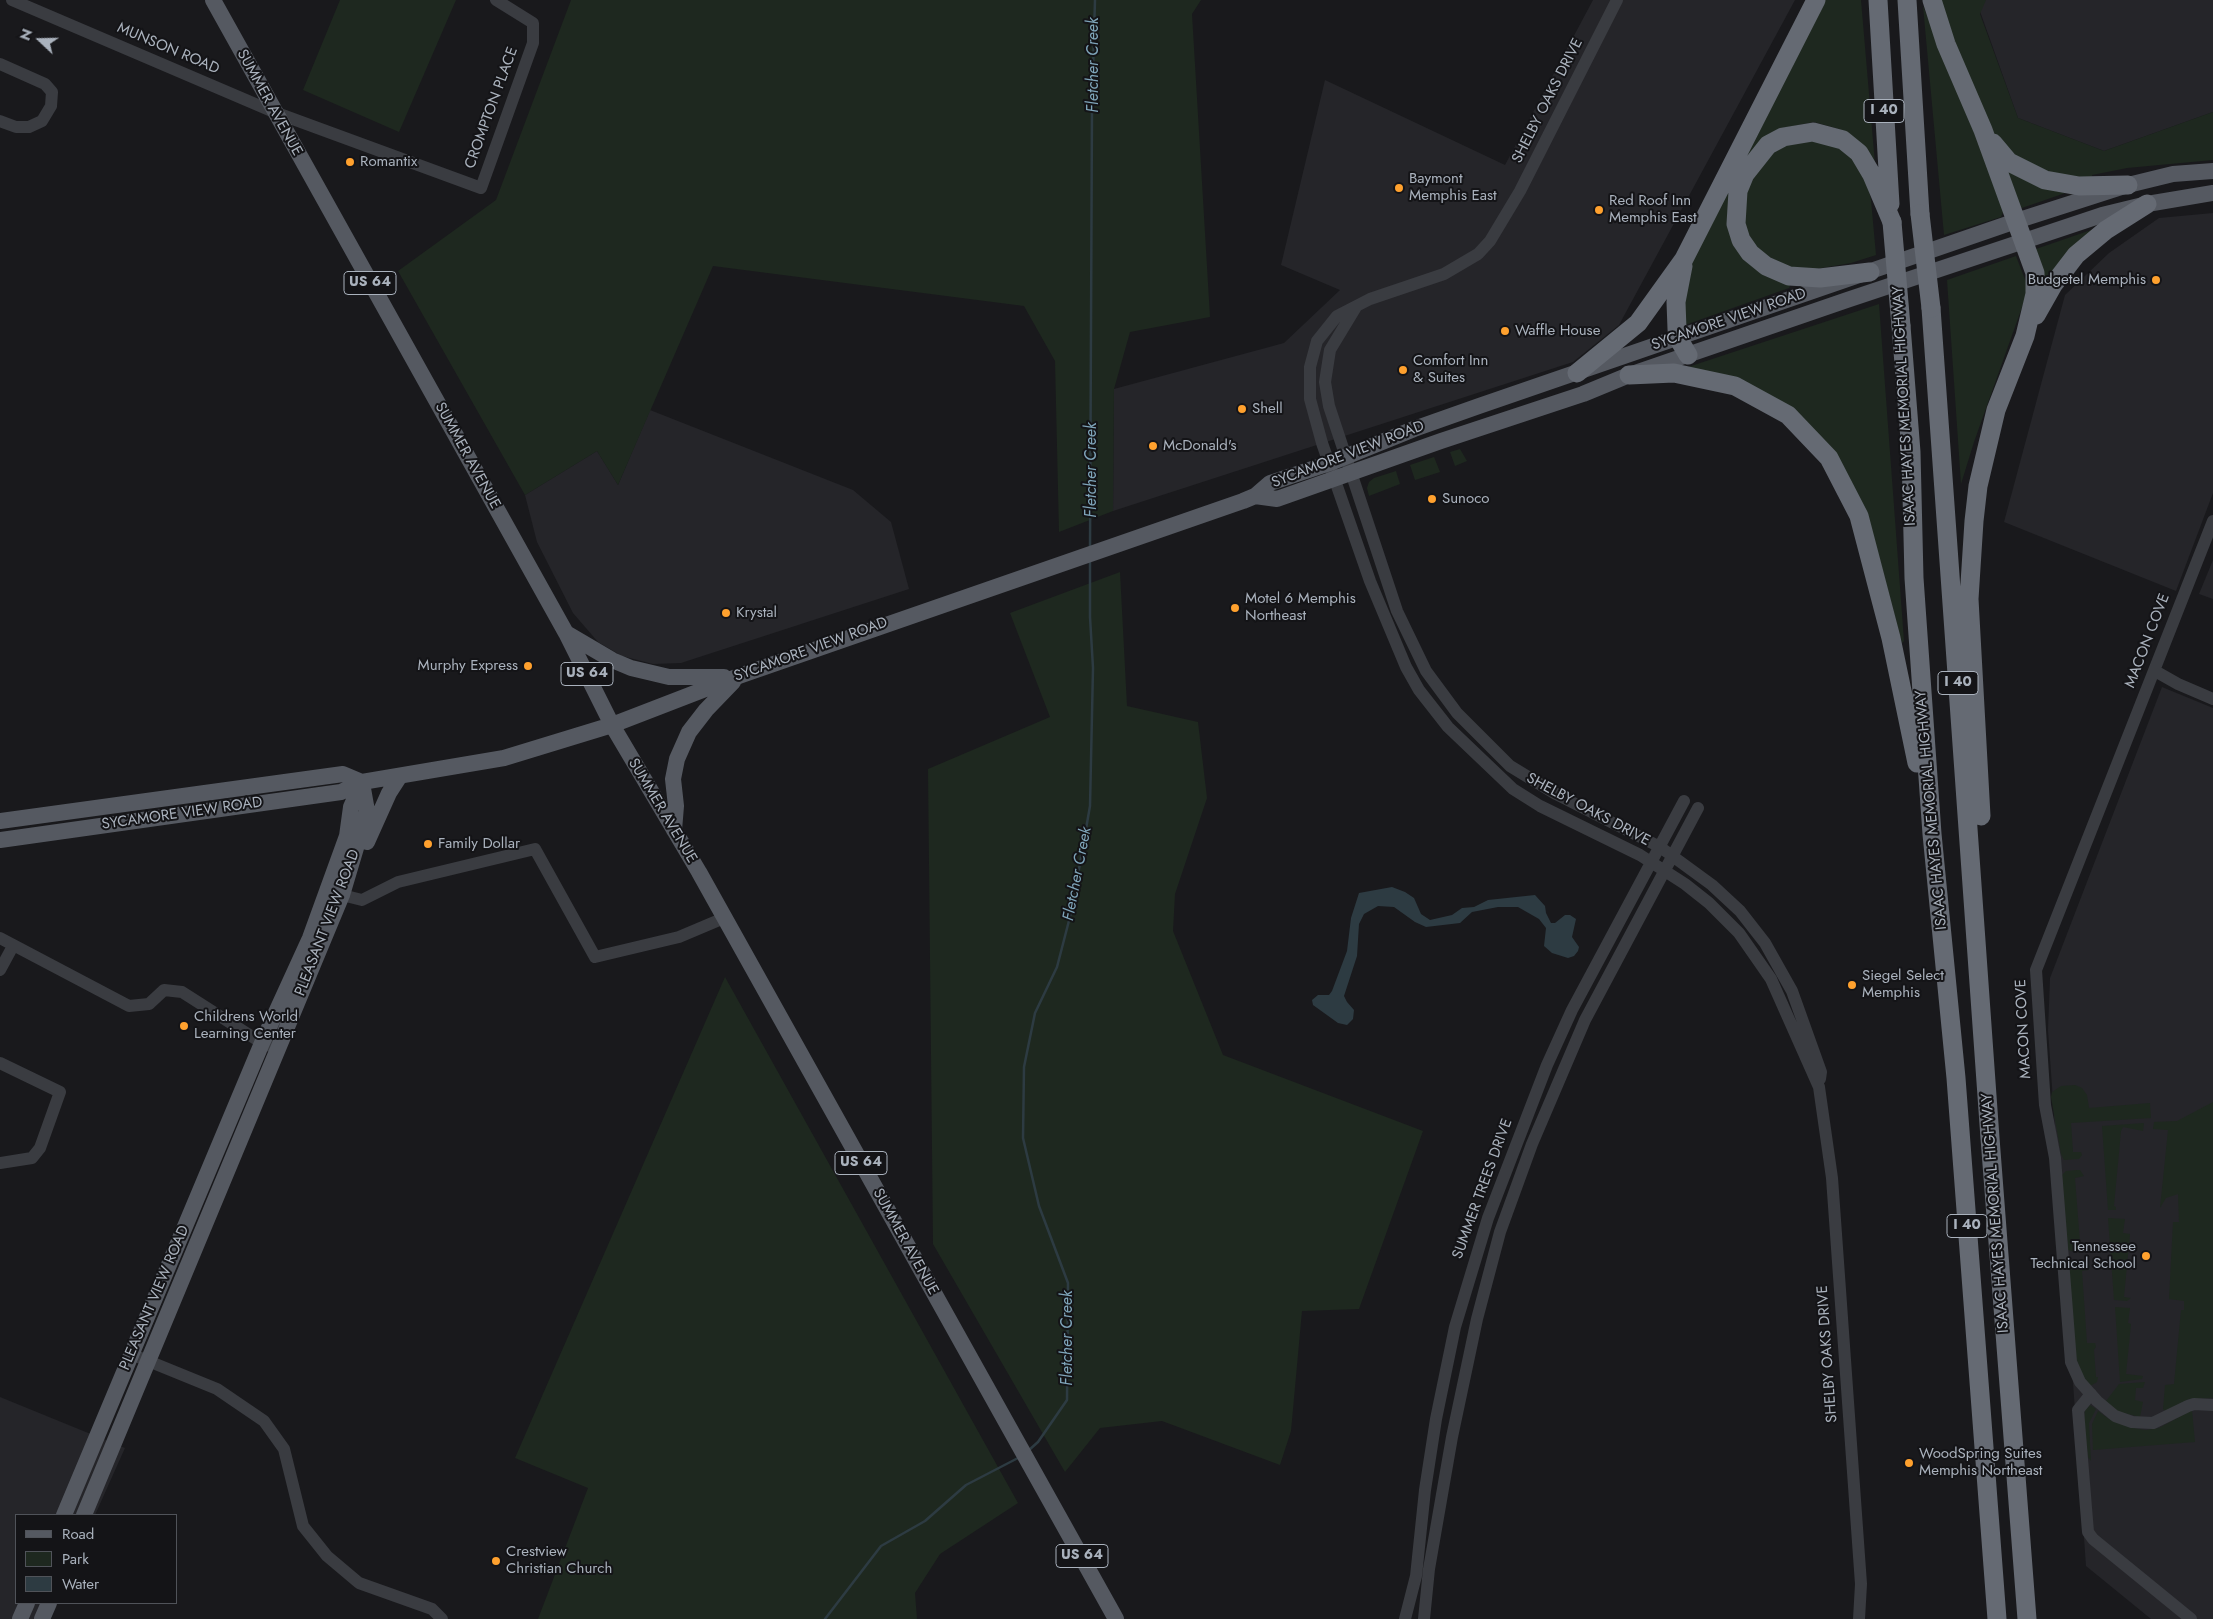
<!DOCTYPE html>
<html>
<head>
<meta charset="utf-8">
<style>
  body { margin:0 }
  #map { position:relative; width:2213px; height:1619px; overflow:hidden; background:#19191c; font-family:Jost,sans-serif }
  canvas { display:block }
  .legend { position:absolute; left:15px; top:1514px; width:162px; height:90px; box-sizing:border-box; background:#141417; border:1px solid #505359; margin:0; padding:6px 9px; list-style:none; font-size:15px; color:#aab2bd }
  .legend li { display:flex; align-items:center; gap:10px; height:25px }
  .legend b { width:25px; border:1px solid #505359 }
  .north { position:absolute; left:15px; top:15px; width:50px; height:50px; -webkit-text-stroke:4px #141417; paint-order:stroke; rotate:291deg; font-size:14px; font-weight:700; line-height:20px; text-align:center; color:#aab2bd }
  .north::after { content:''; display:block; margin:auto; width:18px; height:22px; background:#aab2bd; clip-path:polygon(50% 0,100% 100%,50% 72%,0 100%) }
</style>
</head>
<body>
<div id="map">
<canvas width="2213" height="1619"></canvas>
<ul class="legend">
<li><b style="height:6px;background:#555961"></b>Road</li>
<li><b style="height:14px;background:#1e281f"></b>Park</li>
<li><b style="height:14px;background:#2d3b42"></b>Water</li>
</ul>
<div class="north">N</div>
</div>
<script>
const ctx = document.querySelector('canvas').getContext('2d');
ctx.lineJoin = 'round';
function fillPath(path, color) { ctx.fillStyle = color; ctx.fill(path, 'evenodd'); }
const shape = rows => new Path2D(rows.map(r => 'M' + r).join(''));
function strokePath(path, color, width, dash) { ctx.strokeStyle = color; ctx.lineWidth = width; ctx.lineCap = dash ? 'butt' : 'round'; ctx.setLineDash(dash || []); ctx.stroke(path); }
function label(font, color, halo, rows, align = 'center') {
  ctx.font = font + ' Jost,sans-serif'; ctx.lineWidth = 4; ctx.setLineDash([]); ctx.textBaseline = 'middle'; ctx.strokeStyle = halo; ctx.fillStyle = color; for (const [text, x, y, turn = 0] of rows) {
    ctx.save(); ctx.translate(x, y); ctx.rotate((+turn || 0) * Math.PI / 180); ctx.textAlign = isNaN(turn) ? turn : align; if (halo) ctx.strokeText(text, 0, 0); ctx.fillText(text, 0, 0); ctx.restore();
  }
}
fillPath(shape([
  [1593,0,1795,0,1619,325,1573,362,1113,511,1114,389,1284,343,1340,290,1281,265,1325,80,1505,165],
  [1976,0,2213,0,2213,112,2104,151,2018,118],
  [2213,213,2213,493,2176,591,2004,522,2065,295,2109,253,2159,218],
  [650,410,853,490,891,522,909,589,681,663,653,664,622,656,598,642,573,613,537,542,525,495,597,451,618,485],
  [2213,560,2213,599,2199,594],
  [2162,687,2213,708,2213,1619,2151,1619,2086,1566,2048,1030,2050,978],
  [0,1397,125,1448,95,1515,16,1515,16,1603,56,1603,49,1619,0,1619]
]), '#252529');
fillPath(shape([
  [340,0,456,0,399,132,303,90],
  [571,0,1201,0,1192,14,1210,317,1130,332,1114,389,1113,511,1059,532,1055,361,1024,306,713,266,618,485,597,451,525,495,398,271,496,200],
  [1814,0,1861,0,1875,164,1861,144,1839,129,1814,122,1783,128,1728,217,1791,283,1789,288,1685,325,1682,296,1689,261],
  [1939,0,1986,0,1980,14,2018,118,2104,151,2213,112,2213,160,2127,168,2092,175,2092,179,2034,171,2000,144,1977,103],
  [1923,6,2003,194,2004,210,2001,217,1944,235],
  [1815,136,1850,153,1866,176,1871,200,1876,255,1851,263,1792,273,1752,247,1743,228,1745,185,1772,149],
  [2002,161,2074,190,2019,209],
  [2097,228,2046,288,2033,250],
  [2016,256,2026,282,2026,296,1974,442,1961,484,1947,280],
  [1879,304,1904,641,1902,643,1870,523,1826,443,1682,369],
  [1460,449,1467,461,1455,466,1450,452],
  [1434,457,1440,472,1415,480,1410,465],
  [1396,471,1400,484,1369,496,1367,488,1369,482,1374,478],
  [1120,572,1127,706,1198,722,1207,798,1175,894,1173,931,1223,1055,1423,1131,1359,1309,1302,1311,1291,1431,1280,1465,1162,1421,1100,1428,1065,1472,933,1244,928,769,1050,717,1010,613],
  [725,977,1018,1503,940,1554,915,1593,917,1619,538,1619,588,1488,515,1458],
  [2075,1085,2082,1088,2087,1095,2089,1108,2150,1103,2151,1118,2071,1123,2073,1152,2081,1152,2082,1155,2079,1159,2064,1160,2061,1154,2051,1097,2052,1092,2061,1086],
  [2213,1102,2213,1398,2189,1399,2165,1411,2163,1409,2165,1385,2174,1384,2181,1310,2184,1310,2184,1301,2169,1299,2173,1222,2179,1222,2178,1194,2166,1198,2160,1208,2168,1130,2153,1129,2154,1122,2177,1121],
  [2144,1123,2143,1131,2123,1127,2121,1131,2114,1206,2116,1207,2116,1210,2108,1210,2102,1126],
  [2077,1170,2080,1170,2084,1176,2075,1178,2080,1243,2087,1243,2089,1245,2084,1252,2075,1252,2068,1250,2062,1175,2066,1171],
  [2108,1218,2125,1219,2123,1233,2130,1234,2124,1297,2131,1298,2127,1301,2114,1300],
  [2084,1262,2090,1266,2088,1270,2082,1271,2087,1343,2095,1343,2096,1347,2094,1350,2096,1377,2098,1377,2097,1382,2092,1385,2090,1385,2083,1378,2075,1355,2069,1268,2073,1263],
  [2115,1307,2130,1308,2128,1323,2131,1324,2126,1374,2143,1376,2142,1379,2120,1382],
  [2145,1382,2143,1388,2136,1388,2135,1400,2143,1402,2140,1417,2116,1411,2106,1401,2119,1384],
  [2090,1405,2096,1409,2089,1423,2091,1461,2088,1457,2084,1420,2085,1410],
  [2192,1410,2195,1442,2093,1450,2092,1424,2098,1411,2109,1419,2129,1427,2145,1430,2159,1428]
]), '#1e281f');
fillPath(shape([
  [1392,887,1405,892,1414,898,1421,914,1430,920,1452,915,1462,908,1474,907,1488,900,1535,895,1545,906,1546,913,1551,923,1555,923,1565,915,1570,915,1576,919,1572,937,1579,947,1578,951,1574,956,1568,958,1552,953,1544,946,1546,928,1539,919,1518,907,1498,907,1472,912,1460,923,1426,927,1415,922,1394,907,1378,906,1364,914,1359,924,1357,956,1344,996,1347,1002,1354,1010,1353,1019,1347,1025,1338,1023,1313,1005,1312,1000,1318,995,1329,995,1332,991,1347,951,1351,918,1359,893]
]), '#2d3b42');
strokePath(shape([
  [1090,548,1092,105,1095,0],
  [1029,1450,1038,1442,1067,1400,1068,1283,1039,1206,1023,1138,1024,1067,1035,1013,1057,967,1072,909,1090,806,1093,668,1090,617,1090,561],
  [825,1619,881,1546,925,1521,966,1485,1018,1458]
]), '#2d3b42', 2.5);
strokePath(shape([
  [12,0,274,112,481,188,533,43,533,23,496,0],
  [1617,0,1520,191,1490,241,1478,254,1444,274,1370,299,1337,316,1317,341,1310,367,1310,399,1322,443,1370,581,1406,667,1419,690,1448,727,1513,789,1540,806,1640,855,1685,884,1709,903,1739,933,1771,979,1819,1087,1832,1178,1861,1584,1859,1619],
  [0,64,45,84,52,92,51,106,42,121,29,127,16,127,0,121],
  [1356,307,1330,350,1325,382,1329,406,1397,611,1426,671,1457,713,1510,766,1556,794,1660,847,1712,885,1740,911,1765,943,1792,991,1821,1072,1820,1079],
  [2213,521,2036,970,2045,1105,2055,1158,2071,1362,2080,1382,2097,1401,2115,1416,2132,1422,2153,1423,2188,1406,2194,1404,2213,1405],
  [2155,671,2178,684,2213,699],
  [342,895,362,900,398,882,535,849,595,957,679,937,724,918],
  [0,938,129,1006,149,1004,164,990,182,992,262,1043,279,1049],
  [0,970,13,946],
  [0,1063,60,1092,40,1148,32,1158,0,1163],
  [131,1354,217,1389,264,1421,284,1449,303,1526,327,1556,359,1583,432,1609,442,1619],
  [2091,1394,2078,1410,2088,1532,2093,1539,2191,1619],
  [1405,1619,1416,1576,1425,1490,1436,1419,1455,1327,1488,1218,1547,1065,1572,1010,1684,801],
  [1424,1619,1429,1569,1452,1437,1477,1319,1500,1232,1532,1144,1585,1020,1698,808]
]), '#3a3c41', 12);
strokePath(shape([
  [213,0,566,633,612,725,699,872,1116,1619],
  [1255,496,1277,499,1441,441,1583,394,1629,375,1847,300,2102,215,2147,204,2213,193],
  [566,633,612,660,631,668,669,677,724,677],
  [0,821,343,774,362,782],
  [674,830,676,806,673,779,677,759,689,732,706,710,733,682],
  [0,840,341,792,362,782,504,758,612,725,739,676,1243,501,1255,496,1270,483,1330,463,1414,429,1479,406,2016,221,2128,185,2173,174,2213,171],
  [367,842,389,793,400,776],
  [64,1515,262,1043,310,938,347,836,351,807,362,782],
  [84,1515,342,895,367,811,362,783],
  [20,1619,27,1603],
  [42,1619,49,1603]
]), '#555961', 16);
strokePath(shape([
  [1878,0,1890,204],
  [1907,0,1920,214],
  [1932,0,1946,44,1983,130,2035,273,2035,294,2025,336,1996,410,1978,486,1974,521,1969,599,1981,816],
  [1993,143,2009,162,2045,180,2079,186,2128,185],
  [1683,266,1676,302,1677,329,1678,338,1688,355],
  [1870,272,1820,278,1789,276,1766,266,1750,253,1741,240,1736,224,1738,191,1745,174,1768,145,1783,137,1813,132,1843,140,1859,153,1872,175,1892,222],
  [1931,308,1990,1138,2027,1619],
  [2036,315,2053,285,2076,255,2106,230,2147,204],
  [1901,326,1911,452,1914,578,1932,834,1956,1078,1997,1619],
  [1577,373,1638,323,1684,259,1816,0],
  [1629,375,1674,373,1735,386,1788,415,1829,458,1859,516,1891,638,1917,763]
]), '#656a73', 19);
strokePath(shape([
  [1920,214,1931,308],
  [1892,222,1901,326]
]), '#656a73', 19);
for (const [x, y, r, color] of [
  [350,162,5,"#ffa12e"],
  [1399,188,5,"#ffa12e"],
  [1599,210,5,"#ffa12e"],
  [2156,280,5,"#ffa12e"],
  [1505,331,5,"#ffa12e"],
  [1403,370,5,"#ffa12e"],
  [1242,409,5,"#ffa12e"],
  [1153,446,5,"#ffa12e"],
  [1432,499,5,"#ffa12e"],
  [1235,608,5,"#ffa12e"],
  [726,613,5,"#ffa12e"],
  [528,666,5,"#ffa12e"],
  [428,844,5,"#ffa12e"],
  [1852,985,5,"#ffa12e"],
  [184,1026,5,"#ffa12e"],
  [2146,1256,5,"#ffa12e"],
  [1909,1463,5,"#ffa12e"],
  [496,1561,5,"#ffa12e"]
]) { const dot = new Path2D(); dot.arc(x, y, r, 0, 2 * Math.PI); ctx.fillStyle = color; ctx.fill(dot); strokePath(dot, '#141417', 2); }
for (const [x, y, w] of [
  [1884,111,40],
  [370,283,52],
  [587,674,52],
  [1958,683,40],
  [861,1163,52],
  [1967,1226,40],
  [1082,1556,52]
]) { const box = new Path2D(); box.roundRect(x - w / 2, y - 11.5, w, 23, 4); ctx.fillStyle = '#141417'; ctx.fill(box); strokePath(box, '#aab2bd', 1); }
label('bold 14px', '#aab2bd', null, [
  ["I 40",1884,111],
  ["US 64",370,283],
  ["US 64",587,674],
  ["I 40",1958,683],
  ["US 64",861,1163],
  ["I 40",1967,1226],
  ["US 64",1082,1556]
]);
label('15px', '#aab2bd', '#141417', [
  ["MUNSON ROAD",168,49,23],
  ["SHELBY OAKS DRIVE",1548,101,-63],
  ["SUMMER AVENUE",269,103,61],
  ["CROMPTON PLACE",492,108,-70],
  ["SYCAMORE VIEW ROAD",1729,320,-19],
  ["ISAAC HAYES MEMORIAL HIGHWAY",1905,406,-93],
  ["SYCAMORE VIEW ROAD",1348,455,-21],
  ["SUMMER AVENUE",467,456,61],
  ["MACON COVE",2148,641,-69],
  ["SYCAMORE VIEW ROAD",811,650,-20],
  ["SHELBY OAKS DRIVE",1588,810,28],
  ["ISAAC HAYES MEMORIAL HIGHWAY",1932,810,-95],
  ["SUMMER AVENUE",662,811,59],
  ["SYCAMORE VIEW ROAD",182,814,-8],
  ["PLEASANT VIEW ROAD",328,923,-69],
  ["MACON COVE",2024,1029,-93],
  ["SUMMER TREES DRIVE",1483,1189,-70],
  ["ISAAC HAYES MEMORIAL HIGHWAY",1996,1213,-94],
  ["SUMMER AVENUE",905,1242,61],
  ["PLEASANT VIEW ROAD",155,1298,-67],
  ["SHELBY OAKS DRIVE",1828,1354,-94]
]);
label('15px', '#aab2bd', '#141417', [
  ["Romantix",360,162],
  ["Baymont",1409,179],
  ["Memphis East",1409,196],
  ["Red Roof Inn",1609,201],
  ["Memphis East",1609,218],
  ["Budgetel Memphis",2146,280,"right"],
  ["Waffle House",1515,331],
  ["Comfort Inn",1413,361],
  ["& Suites",1413,378],
  ["Shell",1252,409],
  ["McDonald's",1163,446],
  ["Sunoco",1442,499],
  ["Motel 6 Memphis",1245,599],
  ["Northeast",1245,616],
  ["Krystal",736,613],
  ["Murphy Express",518,666,"right"],
  ["Family Dollar",438,844],
  ["Siegel Select",1862,976],
  ["Memphis",1862,993],
  ["Childrens World",194,1017],
  ["Learning Center",194,1034],
  ["Tennessee",2136,1247,"right"],
  ["Technical School",2136,1264,"right"],
  ["WoodSpring Suites",1919,1454],
  ["Memphis Northeast",1919,1471],
  ["Crestview",506,1552],
  ["Christian Church",506,1569]
], 'left');
label('italic 16px', '#7fa5ba', '#141417', [
  ["Fletcher Creek",1094,65,-90],
  ["Fletcher Creek",1092,470,-90],
  ["Fletcher Creek",1078,874,-79],
  ["Fletcher Creek",1068,1338,-90]
]);
</script>
</body>
</html>
